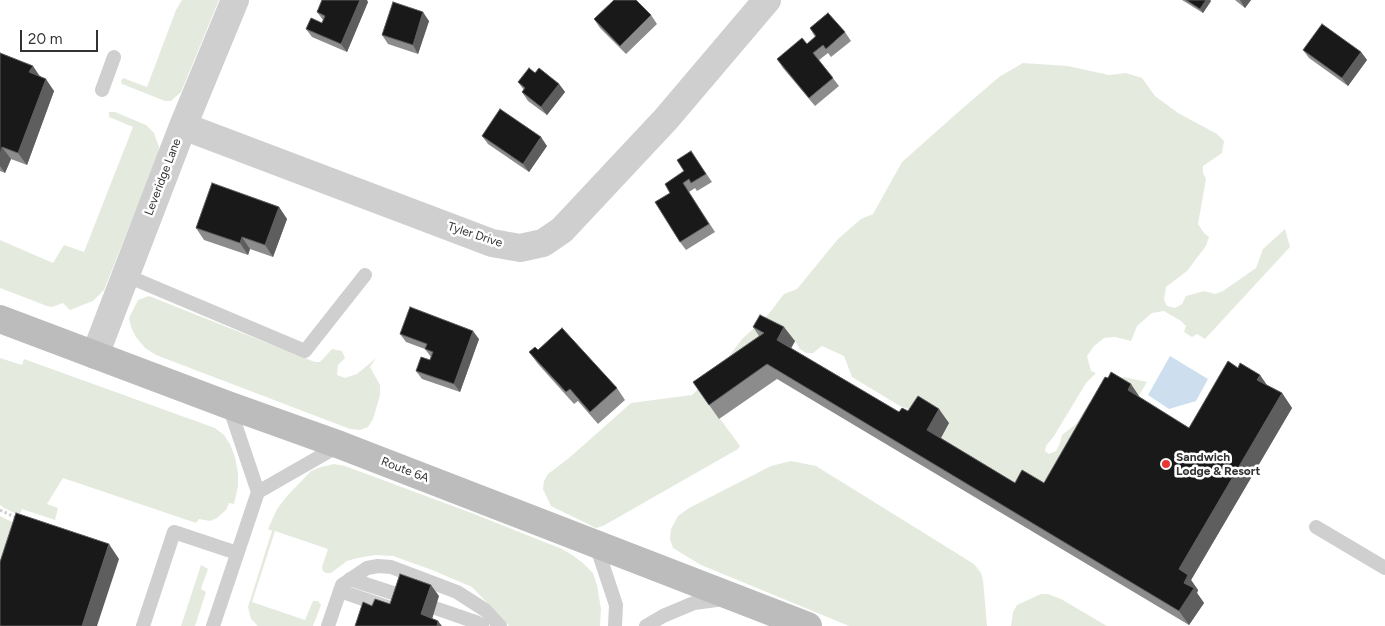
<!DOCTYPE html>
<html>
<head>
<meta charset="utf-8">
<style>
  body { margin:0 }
  #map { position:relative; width:1385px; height:626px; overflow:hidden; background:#fff; font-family:Figtree,sans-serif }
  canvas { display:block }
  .scale { position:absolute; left:20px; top:30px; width:78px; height:22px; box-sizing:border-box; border:2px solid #323232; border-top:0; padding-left:6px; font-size:15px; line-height:18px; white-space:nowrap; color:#323232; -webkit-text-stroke:4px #fff; paint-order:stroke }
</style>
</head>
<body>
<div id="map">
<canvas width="1385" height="626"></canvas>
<div class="scale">20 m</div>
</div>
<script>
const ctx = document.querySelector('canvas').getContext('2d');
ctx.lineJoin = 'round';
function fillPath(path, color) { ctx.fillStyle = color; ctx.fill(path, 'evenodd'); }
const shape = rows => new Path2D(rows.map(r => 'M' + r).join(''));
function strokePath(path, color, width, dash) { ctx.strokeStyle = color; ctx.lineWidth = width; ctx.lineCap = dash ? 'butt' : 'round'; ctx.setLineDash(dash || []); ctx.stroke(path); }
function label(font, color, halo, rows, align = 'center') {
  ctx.font = font + ' Figtree,sans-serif'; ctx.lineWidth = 5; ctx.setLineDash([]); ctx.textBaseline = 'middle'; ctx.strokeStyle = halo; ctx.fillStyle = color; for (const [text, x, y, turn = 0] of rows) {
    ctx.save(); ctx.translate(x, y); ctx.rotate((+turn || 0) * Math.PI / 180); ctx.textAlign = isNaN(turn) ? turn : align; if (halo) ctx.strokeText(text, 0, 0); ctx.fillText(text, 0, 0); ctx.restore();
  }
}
fillPath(shape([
  [182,0,219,0,181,92,171,101,165,101,122,84,121,81,123,78,147,87,176,10],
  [1023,63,1068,66,1109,75,1126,73,1142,78,1155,96,1178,113,1217,134,1224,141,1222,153,1203,166,1203,173,1206,179,1198,224,1204,233,1209,237,1206,246,1187,271,1166,287,1164,300,1167,306,1175,308,1182,304,1186,296,1204,291,1215,294,1223,291,1256,268,1263,249,1285,229,1290,247,1205,339,1197,334,1192,337,1184,332,1186,326,1181,321,1164,311,1152,313,1137,326,1131,341,1115,337,1104,338,1094,346,1087,356,1091,371,1096,373,1086,383,1054,436,1046,446,1045,451,1049,454,1056,451,1060,443,1062,435,1076,424,1089,403,1096,398,1102,386,1124,377,1147,382,1138,397,1054,498,1025,497,937,445,949,423,900,406,852,377,844,356,822,346,813,353,806,353,800,349,795,341,704,397,740,446,738,449,603,526,596,528,551,506,543,489,544,481,548,474,569,458,631,403,692,395,720,368,742,339,767,316,784,294,797,289,838,239,861,219,873,214,902,162,956,114,999,77],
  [109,112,115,112,146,125,154,133,159,147,157,157,104,290,93,301,70,310,63,303,52,307,47,306,0,288,0,240,53,263,64,245,84,252,133,127,109,117],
  [149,296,315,362,320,362,332,349,342,351,345,358,338,365,337,375,345,378,357,374,376,358,370,367,380,385,380,395,373,419,368,427,360,430,350,429,156,355,145,348,136,337,131,327,129,318,138,300],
  [0,358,22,365,24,359,215,428,224,435,230,444,235,457,238,473,238,486,234,504,229,503,226,510,217,518,210,521,199,519,196,523,63,478,47,504,58,508,55,520,22,509,19,515,4,508,0,505],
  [791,461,816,466,974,564,981,573,983,580,987,626,849,626,701,565,673,548,670,539,671,529,678,516,689,508,771,466],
  [334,464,345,466,469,512,562,549,572,555,583,563,593,573,597,585,601,609,600,626,509,626,472,587,432,570,393,556,375,555,358,558,347,561,331,573,326,573,323,571,322,567,328,549,275,531,252,602,305,620,313,601,318,601,321,605,313,626,258,626,251,619,248,607,272,531,268,529,277,509,287,496,311,471,321,467],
  [0,516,16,524,0,584],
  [201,565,208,569,201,589,206,592,195,626,181,626],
  [1041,594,1048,594,1061,599,1107,626,1011,626,1013,612,1017,605]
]), '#e4ebde');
fillPath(shape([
  [1170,356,1208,379,1196,401,1169,409,1148,395]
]), '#cddfee');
strokePath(shape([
  [0,510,19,519]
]), '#ccc', 3, [2.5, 2.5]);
strokePath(shape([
  [102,90,114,57],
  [125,275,305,351,365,275],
  [229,406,258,492,340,445],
  [1316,527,1385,568],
  [596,545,616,605,615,626],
  [350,579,405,597],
  [340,591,390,608],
  [435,608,476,622,482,626],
  [143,626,174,532,237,553],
  [213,626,258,492],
  [328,626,342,585,367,568,378,566,391,567,457,592,485,610,500,626],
  [646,626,663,616,694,603,724,599]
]), '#cfcfcf', 14);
strokePath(shape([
  [183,126,492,243,520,248,543,243,562,230,666,119,767,0],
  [95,355,183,126,235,0]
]), '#cfcfcf', 28);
strokePath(shape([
  [0,319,228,405,340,445,808,626]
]), '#bcbcbc', 28);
fillPath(shape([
  [1182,0,1210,0,1211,1,1203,13],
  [1235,0,1251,0,1245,8],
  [368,2,347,52,312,37,306,29,322,23,323,20,317,12],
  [651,15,657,24,626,54,600,28,594,19],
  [429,21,418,54,388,44,382,35],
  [810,28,845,32,851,41,831,57,828,53,819,60,839,86,815,106,783,68,777,59,807,44,815,37],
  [1303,50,1361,52,1367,60,1348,86,1309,58],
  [0,53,40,76,54,91,27,165,11,159,5,173,0,171],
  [535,73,559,84,565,92,547,115,528,101,522,92,524,90,518,82],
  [482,136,547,146,529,172,488,144],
  [697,160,712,182,697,191,695,188,689,192,715,232,686,250,680,242,670,193],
  [279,207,287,219,273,257,250,249,248,255,204,240,196,228],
  [753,327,795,341,791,348,899,412,908,411,949,423,941,438,1015,483,1044,483,1140,397,1189,428,1238,368,1260,375,1267,385,1282,393,1292,408,1191,580,1198,590,1197,593,1204,603,1189,625,777,379,719,419,693,382,759,336],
  [400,334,479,339,460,392,422,379,416,371,430,360,431,357,425,349,406,342],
  [538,350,617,388,625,400,598,424,578,401,574,404,538,364,529,352]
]), '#8c8c8c');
fillPath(shape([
  [360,0,367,0,368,2,347,52,341,44],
  [1206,0,1210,0,1211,1,1203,13,1200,9],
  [1240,0,1251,0,1245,8],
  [423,12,429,21,418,54,413,45],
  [1361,52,1367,60,1348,86,1342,78],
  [33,66,41,78,29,72],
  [46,79,54,91,27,165,18,153],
  [559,84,565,92,547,115,541,107],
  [541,137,547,146,529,172,523,164],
  [2,147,11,159,5,173,0,166,0,154],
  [279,207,287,219,273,257,265,245],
  [242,237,250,249,248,255,240,243],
  [784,327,795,341,788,354,777,340],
  [473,331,479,339,460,392,454,384],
  [1260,375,1270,390,1257,380],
  [1131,384,1141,399,1128,390],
  [1282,393,1292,408,1191,580,1198,590,1197,593,1204,603,1189,625,1179,611,1184,583,1179,569],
  [939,409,949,423,937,445,927,430],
  [109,544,119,559,97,626,82,626],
  [431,585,439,596,430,626,421,614],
  [438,621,442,626,437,626]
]), '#5e5e5e');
const building = shape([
  [322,0,360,0,341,44,306,29,311,18,322,23,325,16,317,12,322,0],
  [614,0,636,0,651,15,620,46,594,19,614,0],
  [1186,0,1206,0,1200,9,1186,0],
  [393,2,423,12,413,45,382,35,393,2],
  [828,13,845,32,826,49,823,45,813,53,833,78,809,98,777,59,802,38,807,44,816,36,810,28,828,13],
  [1322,24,1361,52,1342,78,1303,50,1322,24],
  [0,53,33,66,29,72,46,79,18,153,2,147,0,154,0,53],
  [529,68,535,73,539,68,559,84,541,107,522,92,525,88,518,82,529,68],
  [500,109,541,137,523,164,482,136,500,109],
  [691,151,706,174,691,183,689,179,683,183,709,224,680,242,655,202,670,193,665,184,684,171,677,160,691,151],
  [212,183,279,207,265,245,242,237,240,243,196,228,212,183],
  [410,307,473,331,454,384,416,371,421,357,430,360,433,352,425,349,427,344,400,334,410,307],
  [760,315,784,327,777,340,899,412,902,408,908,411,918,396,939,409,927,430,1015,483,1022,470,1044,483,1105,377,1108,378,1111,372,1131,384,1128,390,1189,428,1228,361,1238,368,1240,363,1260,375,1257,380,1282,393,1179,569,1188,575,1184,583,1194,588,1179,611,767,364,709,405,693,382,764,333,753,327,760,315],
  [562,328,617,388,590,412,570,389,566,392,529,352,535,347,538,350,562,328],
  [16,513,109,544,82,626,0,626,0,562,16,513],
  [400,574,431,585,421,614,438,621,437,626,355,626,363,602,372,606,375,599,390,604,400,574]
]);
fillPath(building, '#191919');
strokePath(building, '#5e5e5e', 1);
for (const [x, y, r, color] of [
  [1166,464,5,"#e83635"]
]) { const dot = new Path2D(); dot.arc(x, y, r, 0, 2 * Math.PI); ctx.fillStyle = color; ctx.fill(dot); strokePath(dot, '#fff', 2); }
label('12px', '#323232', '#fff', [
  ["Leveridge Lane",163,177,-69],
  ["Tyler Drive",475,235,18],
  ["Route 6A",405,470,21]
]);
label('bold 12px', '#323232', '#fff', [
  ["Sandwich",1176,457],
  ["Lodge & Resort",1176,471]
], 'left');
</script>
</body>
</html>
